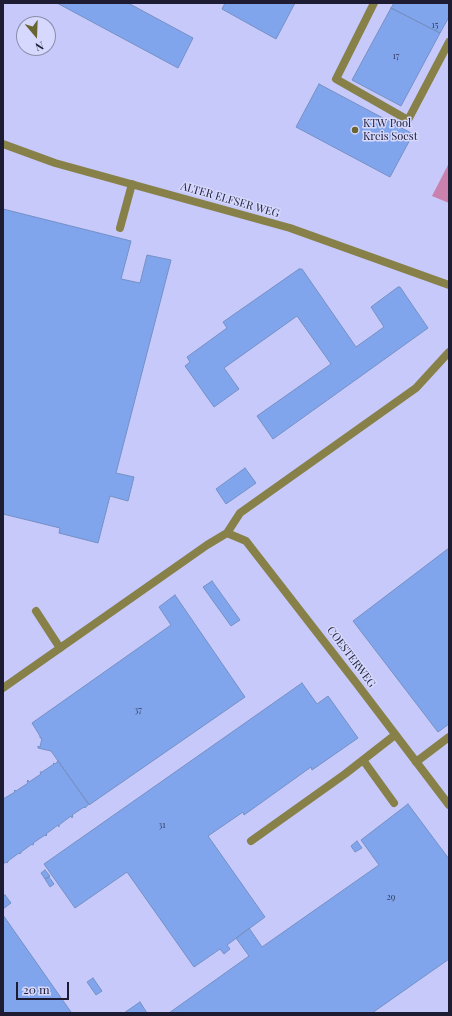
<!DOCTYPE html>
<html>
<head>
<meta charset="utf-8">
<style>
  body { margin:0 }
  #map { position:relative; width:452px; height:1016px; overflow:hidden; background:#c7c9fa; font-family:"Playfair Display",serif }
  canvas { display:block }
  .frame { position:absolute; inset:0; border:4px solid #1d1c33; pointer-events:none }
  .north { position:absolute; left:16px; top:16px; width:40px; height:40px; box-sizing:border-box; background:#d6d8fd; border:1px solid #8c8dac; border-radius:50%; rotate:161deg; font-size:11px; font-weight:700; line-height:16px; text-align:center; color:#1d1c33 }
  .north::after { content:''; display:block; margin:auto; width:14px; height:18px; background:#6a6531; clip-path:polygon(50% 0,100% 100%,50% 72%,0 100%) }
  .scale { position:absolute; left:16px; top:982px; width:53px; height:18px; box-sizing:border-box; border:2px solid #1d1c33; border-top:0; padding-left:5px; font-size:12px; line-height:14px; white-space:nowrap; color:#1d1c33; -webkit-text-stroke:3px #d6d8fd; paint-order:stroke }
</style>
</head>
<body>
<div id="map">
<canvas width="452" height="1016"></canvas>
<div class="frame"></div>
<div class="north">N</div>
<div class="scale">20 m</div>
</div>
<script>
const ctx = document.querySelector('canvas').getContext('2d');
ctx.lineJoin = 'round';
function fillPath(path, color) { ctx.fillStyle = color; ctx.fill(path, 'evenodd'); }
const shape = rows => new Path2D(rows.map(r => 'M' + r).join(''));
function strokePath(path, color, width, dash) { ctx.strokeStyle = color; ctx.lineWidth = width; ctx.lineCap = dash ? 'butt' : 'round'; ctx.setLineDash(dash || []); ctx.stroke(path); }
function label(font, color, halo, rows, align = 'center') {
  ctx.font = font + ' "Playfair Display",serif'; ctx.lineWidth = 3; ctx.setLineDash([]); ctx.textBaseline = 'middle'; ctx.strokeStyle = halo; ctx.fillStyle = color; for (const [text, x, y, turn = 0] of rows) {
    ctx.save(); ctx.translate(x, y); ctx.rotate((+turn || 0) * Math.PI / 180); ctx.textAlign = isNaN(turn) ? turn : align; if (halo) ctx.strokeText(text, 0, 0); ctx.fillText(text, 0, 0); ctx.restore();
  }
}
fillPath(shape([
  [449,163,449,203,432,196]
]), '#ca81ad');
const building = shape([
  [57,3,128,3,193,38,178,68,57,3],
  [225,3,295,3,276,39,222,9,225,3],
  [394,3,449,3,449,17,440,33,391,8,394,3],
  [391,8,440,33,401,106,352,80,391,8],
  [319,84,413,134,390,177,296,127,319,84],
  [3,209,131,241,121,279,140,283,147,255,171,260,116,473,134,477,128,501,110,496,98,543,59,533,60,528,3,514,3,209],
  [299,269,302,269,356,347,384,327,371,307,398,287,400,287,428,328,273,439,257,416,331,364,297,316,224,368,239,389,214,407,185,366,190,362,187,357,227,328,223,322,299,269],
  [245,468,256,483,226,504,216,489,245,468],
  [449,548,449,724,438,732,353,621,449,548],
  [212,581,240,620,231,626,203,587,212,581],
  [175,595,245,697,89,805,51,751,38,748,38,746,40,747,42,738,40,738,40,736,32,723,171,625,159,607,175,595],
  [302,683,317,704,328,696,358,738,312,770,311,767,244,815,243,812,208,836,265,917,227,945,230,949,224,954,220,949,194,967,127,872,75,908,44,864,302,683],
  [58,761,89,804,85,808,84,807,72,815,73,816,72,818,71,816,59,825,59,827,58,825,46,834,47,835,46,836,45,835,33,843,34,844,32,845,32,844,21,852,21,853,20,854,19,853,8,861,8,862,7,863,6,862,3,864,3,799,15,792,14,791,15,790,16,791,28,783,27,781,28,780,29,782,41,774,40,772,42,772,54,764,53,763,55,764,58,761],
  [408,804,449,859,449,959,372,1013,169,1013,249,956,236,938,249,928,262,947,379,865,361,840,408,804],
  [357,841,362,848,355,852,351,846,357,841],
  [45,870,50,876,45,879,41,873,45,870],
  [49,877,54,884,50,887,45,879,49,877],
  [5,895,11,903,3,909,3,896,5,895],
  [3,915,71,1012,70,1013,3,1013,3,915],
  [93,978,102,991,96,995,87,982,93,978],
  [140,1002,147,1013,124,1013,140,1002]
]);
fillPath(building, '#81a5ec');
strokePath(building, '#7490c5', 1);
strokePath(shape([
  [374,3,336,79,408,120,449,42],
  [120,228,132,184],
  [36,611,60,648],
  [363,760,394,803],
  [416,762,449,737],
  [251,841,345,774,395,735]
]), '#878149', 8);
strokePath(shape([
  [3,144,55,163,290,228,449,285],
  [227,533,246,541,357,684,449,805],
  [3,688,207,545,227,533,240,513,416,388,449,352]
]), '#878149', 8);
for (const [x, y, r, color] of [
  [355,130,4,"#6a6531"]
]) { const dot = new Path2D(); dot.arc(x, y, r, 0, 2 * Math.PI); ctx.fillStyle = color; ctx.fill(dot); strokePath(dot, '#d6d8fd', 1.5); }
label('9px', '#363e61', null, [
  ["15",435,25],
  ["17",396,56],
  ["37",138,710],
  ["31",162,825],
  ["29",391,897]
]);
label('11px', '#1d1c33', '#d6d8fd', [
  ["KTW Pool",363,124],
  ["Kreis Soest",363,137]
], 'left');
label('11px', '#1d1c33', '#d6d8fd', [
  ["ALTER ELFSER WEG",230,200,16],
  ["COESTERWEG",351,657,53]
]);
</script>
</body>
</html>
